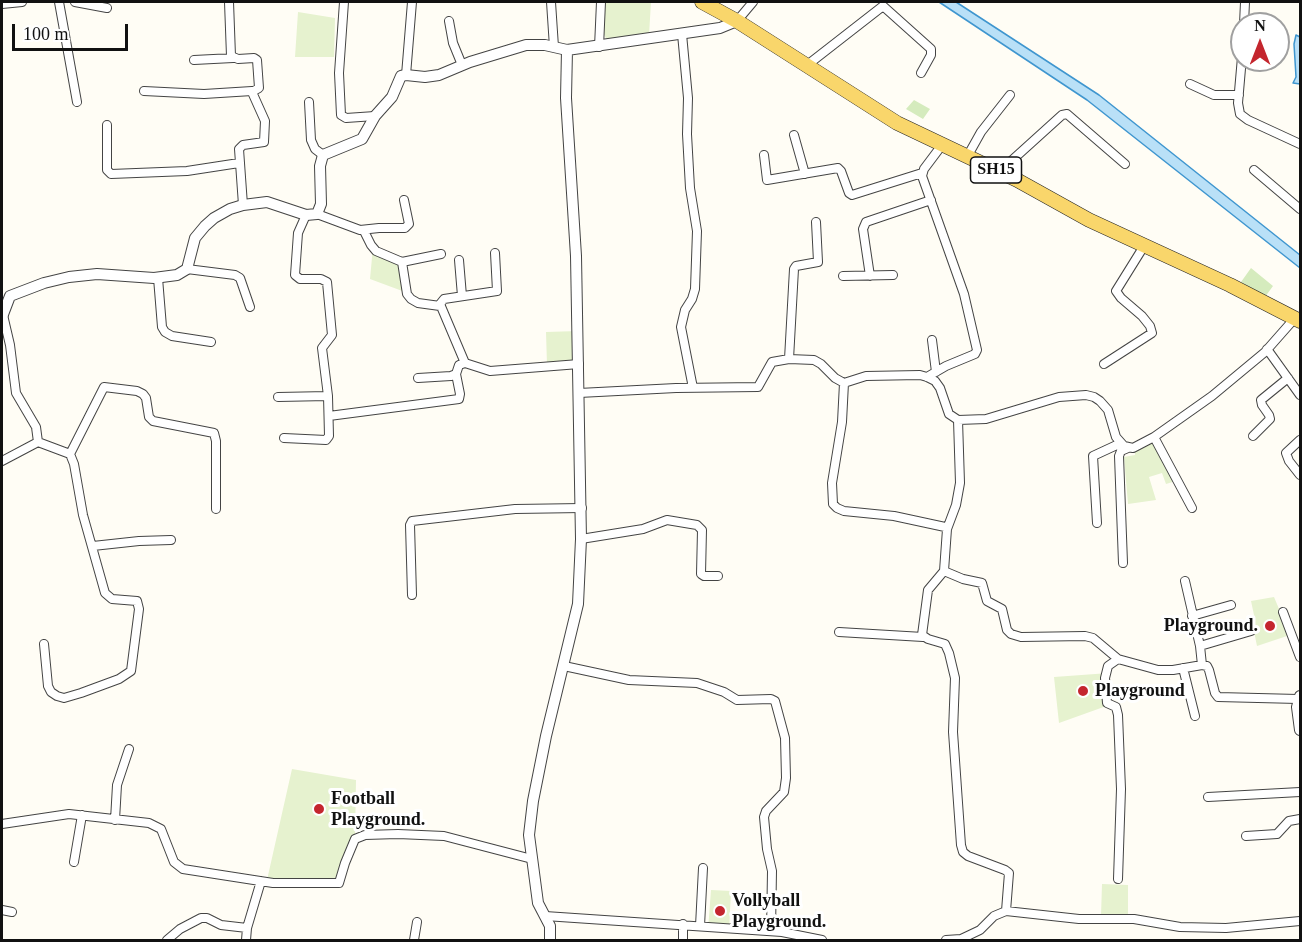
<!DOCTYPE html>
<html>
<head>
<meta charset="utf-8">
<style>
  body { margin:0 }
  #map { position:relative; width:1302px; height:942px; overflow:hidden; background:#fffdf5; font-family:"Times New Roman",serif }
  canvas { display:block }
  .frame { position:absolute; inset:0; border:3px solid #111; pointer-events:none }
  .north { position:absolute; left:1230px; top:12px; width:60px; height:60px; box-sizing:border-box; background:#fff; border:2px solid #a0a0a0; border-radius:50%; rotate:0deg; font-size:16px; font-weight:700; line-height:24px; text-align:center; color:#111 }
  .north::after { content:''; display:block; margin:auto; width:21px; height:27px; background:#c4262e; clip-path:polygon(50% 0,100% 100%,50% 72%,0 100%) }
  .scale { position:absolute; left:12px; top:24px; width:116px; height:27px; box-sizing:border-box; border:3px solid #111; border-top:0; padding-left:8px; font-size:18px; line-height:21px; white-space:nowrap; color:#111; -webkit-text-stroke:4px #fff; paint-order:stroke }
</style>
</head>
<body>
<div id="map">
<canvas width="1302" height="942"></canvas>
<div class="frame"></div>
<div class="north">N</div>
<div class="scale">100 m</div>
</div>
<script>
const ctx = document.querySelector('canvas').getContext('2d');
ctx.lineJoin = 'round';
function fillPath(path, color) { ctx.fillStyle = color; ctx.fill(path, 'evenodd'); }
const shape = rows => new Path2D(rows.map(r => 'M' + r).join(''));
function strokePath(path, color, width, dash) { ctx.strokeStyle = color; ctx.lineWidth = width; ctx.lineCap = dash ? 'butt' : 'round'; ctx.setLineDash(dash || []); ctx.stroke(path); }
function label(font, color, halo, rows, align = 'center') {
  ctx.font = font + ' "Times New Roman",serif'; ctx.lineWidth = 6; ctx.setLineDash([]); ctx.textBaseline = 'middle'; ctx.strokeStyle = halo; ctx.fillStyle = color; for (const [text, x, y, turn = 0] of rows) {
    ctx.save(); ctx.translate(x, y); ctx.rotate((+turn || 0) * Math.PI / 180); ctx.textAlign = isNaN(turn) ? turn : align; if (halo) ctx.strokeText(text, 0, 0); ctx.fillText(text, 0, 0); ctx.restore();
  }
}
fillPath(shape([
  [914,100,930,109,923,119,906,109],
  [1251,268,1273,286,1265,297,1241,282]
]), '#d5ebbd');
fillPath(shape([
  [604,2,651,2,649,35,607,40,603,33],
  [298,12,335,18,334,57,295,57],
  [373,247,406,259,405,292,370,279],
  [578,331,579,364,547,365,546,332],
  [1156,438,1179,480,1166,484,1162,473,1149,477,1156,500,1128,504,1124,457,1135,455,1135,449,1138,450],
  [1274,597,1290,635,1257,646,1251,617,1254,615,1251,601],
  [1109,673,1112,704,1059,723,1054,677],
  [292,769,356,780,355,838,339,883,267,880],
  [1102,884,1128,885,1128,916,1101,916],
  [711,890,731,891,729,932,708,930]
]), '#e6f2cf');
const water = shape([
  [939,2,956,2,1099,95,1300,255,1300,268,1087,100,939,2],
  [1296,35,1300,37,1300,84,1293,83,1296,77,1294,44,1296,35]
]);
fillPath(water, '#b9e0f7');
strokePath(water, '#3f96cf', 1.5);
const minor = shape([
  [59,2,77,102],
  [75,2,107,8],
  [229,2,231,56,238,59,254,58,257,60,259,88,252,92,265,121,264,142,243,145,239,149,243,205],
  [344,2,339,73,341,115,346,118,375,116],
  [551,2,554,47],
  [2,4,22,2],
  [449,21,453,43,462,65],
  [737,21,753,2],
  [1244,24,1245,2],
  [682,34,688,98,687,134,690,188,697,231,695,289,692,299,685,310,681,327,693,388],
  [599,47,601,2],
  [1242,57,1238,103,1240,114,1248,120,1300,144],
  [194,60,233,58],
  [806,66,883,6,931,49,931,55,921,73],
  [406,75,412,2],
  [1190,84,1214,95,1239,95],
  [144,91,204,94,252,91],
  [309,102,311,140,315,149,323,155],
  [107,125,107,170,111,174,187,171,239,163],
  [794,135,805,174],
  [764,155,767,180,838,168,841,171,849,193,852,195,922,173],
  [967,157,981,132,1010,95],
  [1254,170,1300,209],
  [999,172,1062,115,1067,114,1125,164],
  [317,214,360,230,379,228,405,228,409,224,404,200],
  [364,231,371,245,376,251,402,262,407,294,411,299,418,303,440,306],
  [459,260,462,296],
  [402,262,441,254],
  [187,269,235,275,240,278,250,307],
  [843,276,893,275],
  [870,276,863,229,866,222,931,200],
  [158,278,162,327,165,332,172,336,211,342],
  [932,340,936,372],
  [1267,349,1300,395],
  [789,359,794,269,796,266,818,262,816,222],
  [465,363,440,304,444,299,497,291,495,253],
  [1104,364,1152,333,1150,326,1142,316,1121,298,1116,291,1144,246],
  [927,377,946,366,975,354,977,350,964,294,922,176,924,169,942,145],
  [418,378,451,376,456,374,459,365,465,363,490,371,579,364],
  [844,383,842,422,832,483,833,504,837,508,844,511,894,516,945,527,947,529,944,571,928,590,922,635,928,639,945,644,949,653,955,678,953,732,961,845,963,852,968,856,1005,870,1009,873,1006,911],
  [579,393,676,388,758,387,772,362,789,359,814,360,821,364,835,378,844,383,866,376,920,375,927,377,935,381,940,388,949,414,958,420,986,419,1059,397,1086,395,1094,397,1100,401,1108,410,1116,437,1124,446,1133,448,1154,437,1212,396,1265,352,1295,318],
  [278,397,328,396],
  [329,416,459,399,460,394,456,374],
  [1253,436,1270,419,1269,415,1262,405,1261,400,1288,378],
  [1154,437,1192,508],
  [284,438,326,440,329,436,328,396,322,348,332,335,327,282,321,279,300,279,295,275,298,233,306,215],
  [1300,440,1286,453,1289,461,1300,475],
  [38,442,70,454,74,464,83,515,105,593,112,599,137,601,139,609,131,671,119,679,81,693,64,698,57,696,51,692,48,686,44,644],
  [70,454,104,387,137,391,143,394,146,398,149,417,153,421,214,433,216,441,216,509],
  [2,461,38,442,36,427,16,393,10,345,3,315],
  [1097,523,1093,456,1121,443],
  [947,529,956,505,960,483,958,420],
  [581,539,643,529,667,520,697,525,702,530,701,574,704,576,718,576],
  [93,546,139,541,171,540],
  [1123,563,1119,456,1121,451,1128,448],
  [944,571,963,579,982,583,987,601,1002,609,1007,630,1011,634,1021,637,1085,636,1093,638,1118,659,1158,670,1173,670,1202,665,1207,666,1209,670,1215,693,1218,697,1298,699],
  [1185,581,1200,646],
  [412,595,410,525,412,521,515,509,582,508],
  [1283,612,1300,657],
  [1192,616,1231,605],
  [839,632,923,637],
  [1202,665,1200,646,1251,631],
  [564,666,629,680,697,683,724,692,737,700,771,699,775,701,785,738,786,778,784,792,766,811,764,817,767,849,772,871,771,931],
  [1183,668,1195,716],
  [1208,797,1300,792],
  [115,820,117,785,129,749],
  [2,824,69,814,149,823,161,829,174,862,183,869,273,883,339,883,345,863,355,839,365,835,398,834,444,836,532,859],
  [1246,836,1277,834,1289,821,1300,819],
  [74,862,82,815],
  [1118,879,1121,789,1118,715,1116,707,1107,703,1105,678,1108,666,1118,659],
  [2,910,12,912],
  [545,916,782,932,822,940],
  [700,926,703,868],
  [167,940,180,929,201,918,207,918,221,925,247,928],
  [246,940,247,928,261,881],
  [414,940,417,922],
  [683,940,683,924],
  [946,940,961,939,980,930,994,916,1006,911,1079,919,1134,919,1180,927,1226,928,1300,921]
]);
const tertiary = shape([
  [2,317,10,296,44,283,69,277,97,274,154,278,177,275,187,269,195,238,205,226,214,218,230,209,243,205,267,202,306,215,317,214,321,204,320,166,323,155,362,139,375,116,392,97,401,76,406,75,425,77,439,75,470,62,526,45,545,45,567,50],
  [1300,696,1297,707,1300,730],
  [550,940,550,926,538,903,529,835,533,801,546,736,578,604,581,539,576,256,566,98,567,50,720,28,737,21]
]);
const primary = shape([
  [702,2,737,21,897,123,1017,180,1089,220,1230,285,1300,321]
]);
strokePath(minor, '#444', 10);
strokePath(tertiary, '#444', 12);
strokePath(primary, '#222', 15);
strokePath(minor, '#fff', 8);
strokePath(tertiary, '#fff', 10);
strokePath(primary, '#f9d66b', 14);
for (const [x, y, r, color] of [
  [1270,626,6,"#c4262e"],
  [1083,691,6,"#c4262e"],
  [319,809,6,"#c4262e"],
  [720,911,6,"#c4262e"]
]) { const dot = new Path2D(); dot.arc(x, y, r, 0, 2 * Math.PI); ctx.fillStyle = color; ctx.fill(dot); strokePath(dot, '#fff', 2); }
for (const [x, y, w] of [
  [996,170,51]
]) { const box = new Path2D(); box.roundRect(x - w / 2, y - 13, w, 26, 4.5); ctx.fillStyle = '#fff'; ctx.fill(box); strokePath(box, '#111', 1.5); }
label('bold 16px', '#111', null, [
  ["SH15",996,170]
]);
label('bold 18px', '#111', '#fff', [
  ["Playground.",1258,626,"right"],
  ["Playground",1095,691],
  ["Football",331,799],
  ["Playground.",331,820],
  ["Vollyball",732,901],
  ["Playground.",732,922]
], 'left');
</script>
</body>
</html>
